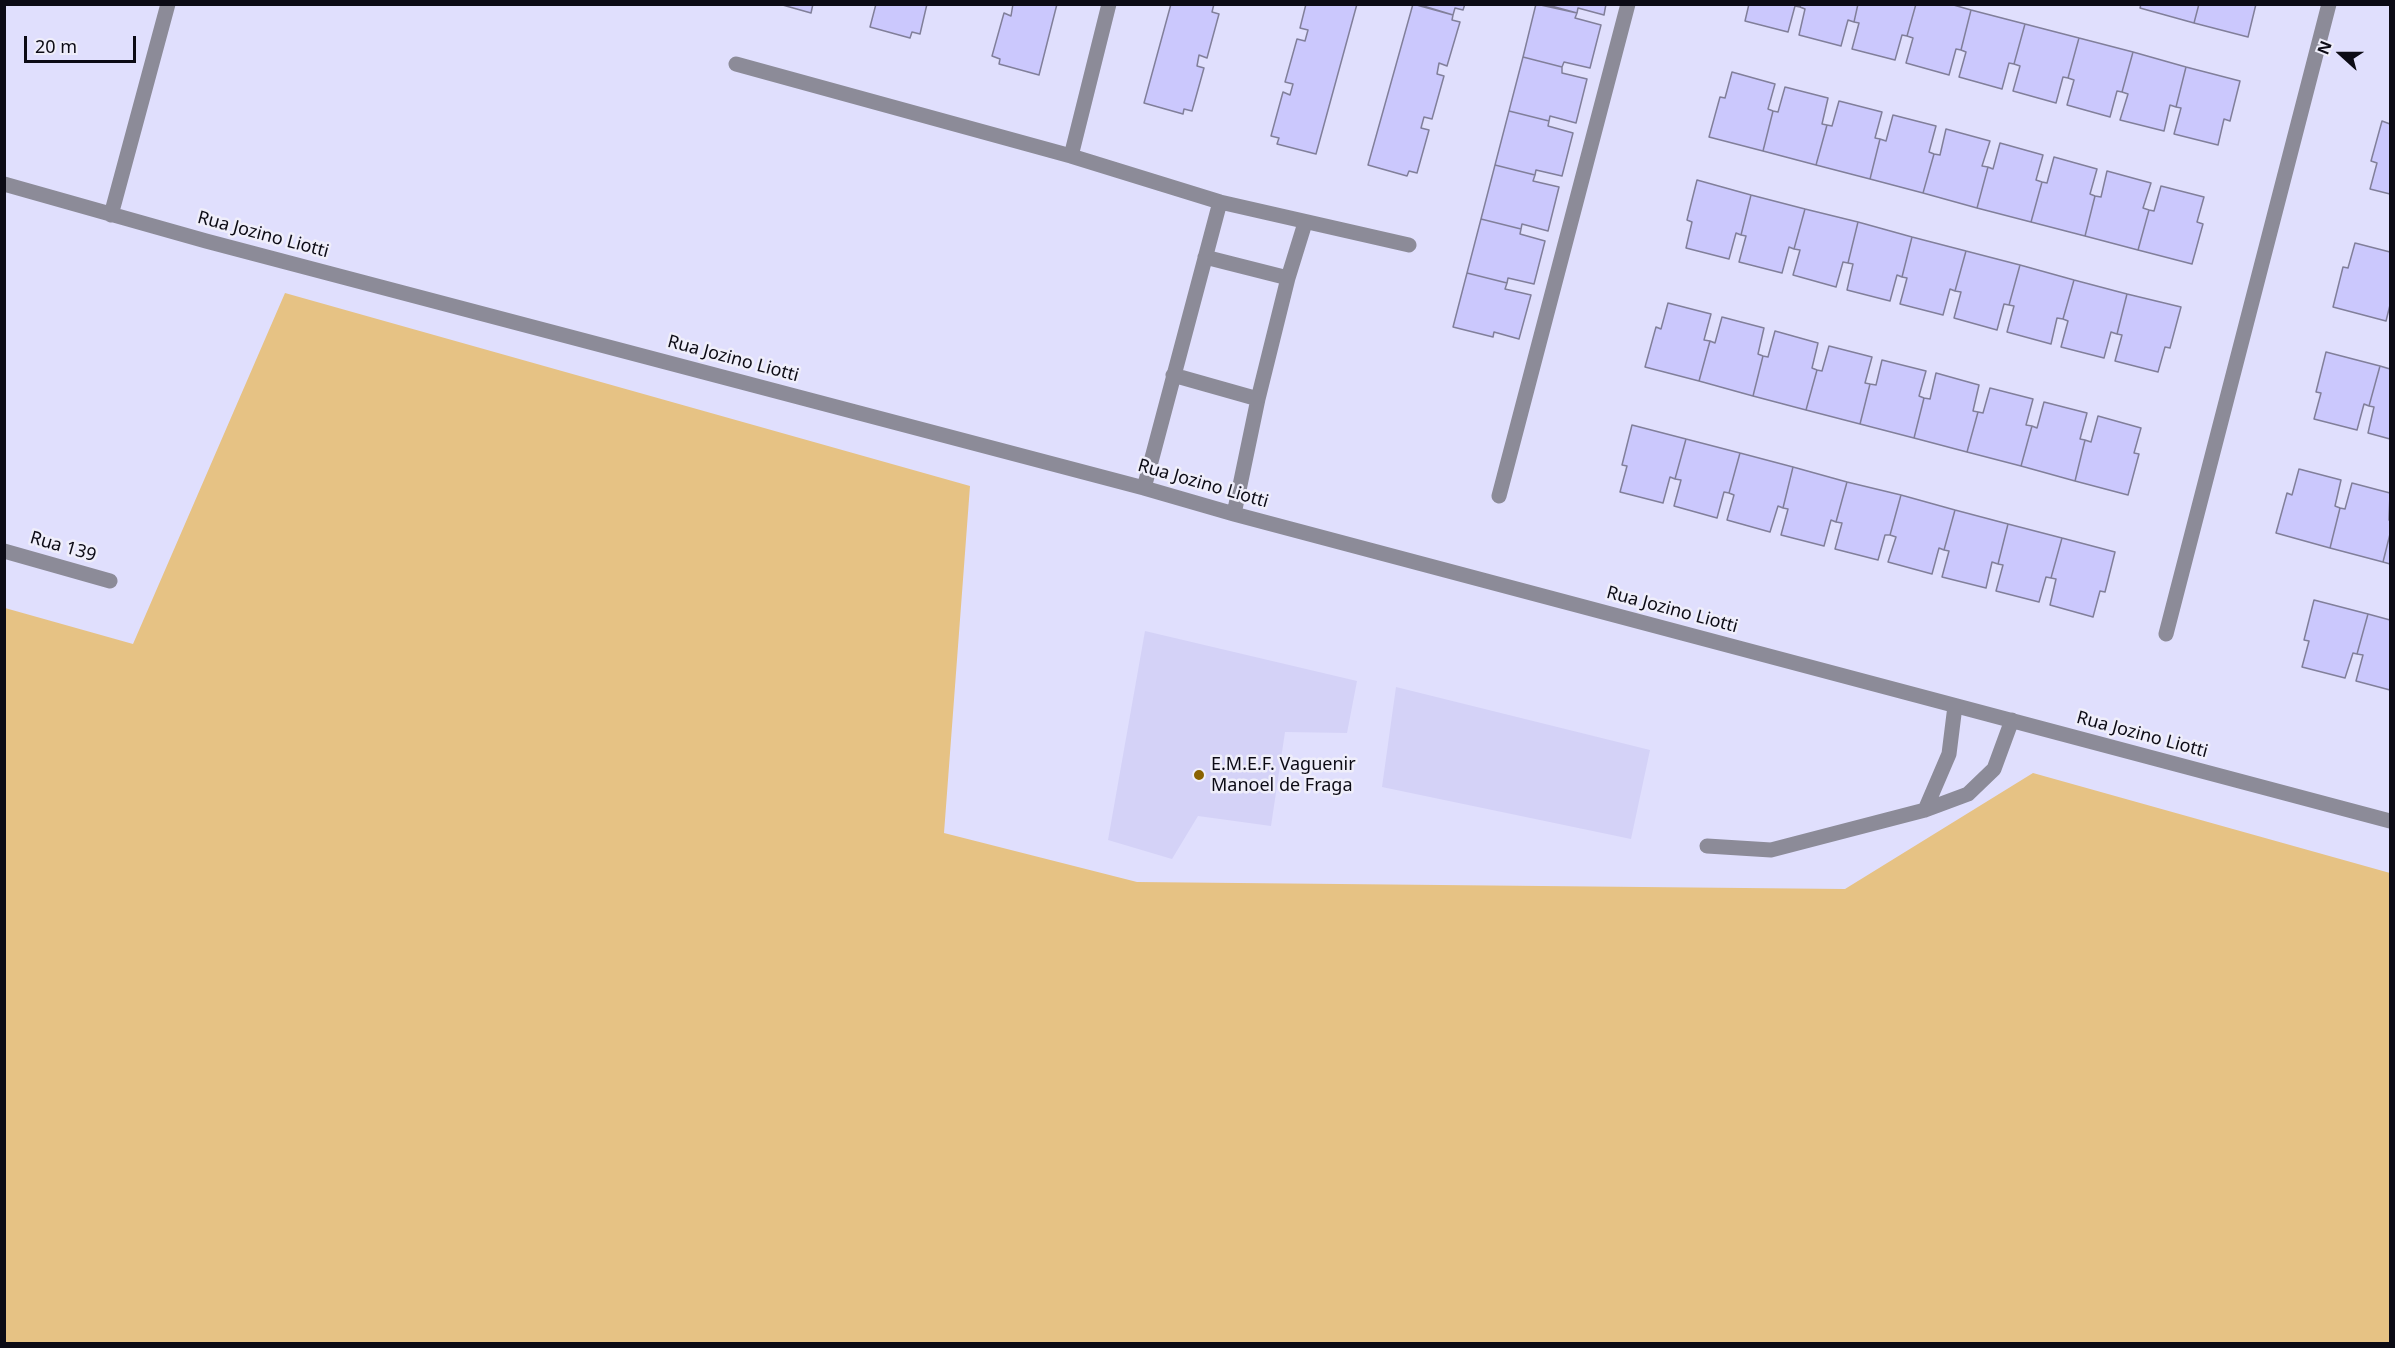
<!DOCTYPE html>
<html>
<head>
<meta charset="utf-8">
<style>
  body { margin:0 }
  #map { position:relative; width:2395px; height:1348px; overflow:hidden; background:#e0dffd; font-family:"Noto Sans",sans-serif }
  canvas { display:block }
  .frame { position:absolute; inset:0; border:6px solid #0c0b15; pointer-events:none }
  .north { position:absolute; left:2311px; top:24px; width:60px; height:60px; -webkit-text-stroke:4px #efeefa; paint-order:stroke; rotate:291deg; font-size:16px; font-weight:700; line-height:24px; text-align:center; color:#0c0b15 }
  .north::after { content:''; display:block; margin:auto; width:21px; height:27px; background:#0c0b15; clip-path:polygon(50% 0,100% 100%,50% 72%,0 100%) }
  .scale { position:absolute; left:24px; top:36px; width:112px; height:27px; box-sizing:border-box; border:3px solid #0c0b15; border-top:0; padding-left:8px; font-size:18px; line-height:21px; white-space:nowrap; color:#0c0b15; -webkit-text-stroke:4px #efeefa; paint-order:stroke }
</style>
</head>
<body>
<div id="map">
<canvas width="2395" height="1348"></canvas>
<div class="frame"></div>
<div class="north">N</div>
<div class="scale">20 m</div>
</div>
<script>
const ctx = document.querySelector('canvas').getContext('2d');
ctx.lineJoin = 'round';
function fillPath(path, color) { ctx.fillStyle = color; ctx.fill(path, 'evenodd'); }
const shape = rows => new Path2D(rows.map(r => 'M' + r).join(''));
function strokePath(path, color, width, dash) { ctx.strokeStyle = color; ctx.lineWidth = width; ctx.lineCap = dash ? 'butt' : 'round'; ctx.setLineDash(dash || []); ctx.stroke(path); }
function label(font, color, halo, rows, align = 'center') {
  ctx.font = font + ' "Noto Sans",sans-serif'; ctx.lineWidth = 5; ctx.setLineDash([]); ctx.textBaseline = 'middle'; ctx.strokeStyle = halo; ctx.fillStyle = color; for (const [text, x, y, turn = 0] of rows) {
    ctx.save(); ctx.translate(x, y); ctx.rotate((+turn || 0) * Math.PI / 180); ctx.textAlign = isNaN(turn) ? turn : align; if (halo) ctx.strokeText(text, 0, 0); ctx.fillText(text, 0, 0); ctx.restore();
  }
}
fillPath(shape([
  [1145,631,1357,681,1347,733,1285,732,1271,826,1198,816,1172,859,1108,840],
  [1396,687,1650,750,1631,839,1382,787]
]), '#d4d2f7');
fillPath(shape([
  [285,293,970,486,944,833,1137,882,1845,889,2033,773,2390,873,2390,1343,5,1343,5,608,133,644]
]), '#e6c284');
const building = shape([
  [779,4,813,4,811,13,779,4],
  [876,4,927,4,920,34,912,32,910,38,870,27,876,4],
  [1013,4,1057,4,1039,75,999,64,1000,59,992,56,1004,13,1011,16,1013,4],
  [1171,4,1214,4,1212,12,1219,14,1207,58,1199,55,1197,66,1204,68,1192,111,1184,109,1183,114,1144,103,1171,4],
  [1306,4,1357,4,1316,154,1277,144,1279,138,1271,136,1283,92,1290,95,1293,84,1285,82,1297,39,1305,41,1308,30,1300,28,1306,4],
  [1413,4,1453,15,1452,20,1460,22,1447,66,1439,63,1437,74,1444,76,1432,119,1424,117,1421,128,1429,130,1417,173,1409,171,1407,176,1368,165,1413,4],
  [1417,4,1465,4,1463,10,1455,8,1453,15,1417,4],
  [1536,4,1577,13,1575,18,1601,25,1590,68,1564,62,1562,67,1523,57,1536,4],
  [1544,4,1606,4,1604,15,1578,8,1577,13,1544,4],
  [1749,4,1801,4,1800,7,1795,6,1788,32,1745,21,1749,4],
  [1801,4,1858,4,1854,22,1848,20,1841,46,1799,35,1805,9,1800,7,1801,4],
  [1858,4,1916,4,1907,36,1902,35,1895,60,1852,49,1859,23,1854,22,1858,4],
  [1916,4,1950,4,1971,10,1961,50,1956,49,1949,75,1906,63,1913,38,1907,36,1916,4],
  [2141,4,2199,4,2194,23,2140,8,2141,4],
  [2199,4,2256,4,2248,37,2194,23,2199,4],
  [1971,10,2025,24,2014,64,2009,63,2002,89,1959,77,1966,52,1961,50,1971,10],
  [2025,24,2079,38,2068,78,2063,77,2056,103,2013,91,2020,66,2014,64,2025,24],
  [2079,38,2133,52,2122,92,2117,91,2110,117,2067,105,2074,80,2068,78,2079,38],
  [2133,52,2186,67,2176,107,2170,105,2164,131,2120,120,2128,94,2122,92,2133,52],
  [1523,57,1562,67,1562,73,1587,79,1576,123,1550,116,1549,121,1509,111,1523,57],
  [2186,67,2240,81,2230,121,2224,119,2218,145,2174,134,2181,108,2176,107,2186,67],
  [1732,72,1775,84,1768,109,1773,111,1763,151,1709,137,1720,97,1725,98,1732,72],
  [1785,87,1828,98,1822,124,1827,125,1816,165,1763,151,1773,111,1778,112,1785,87],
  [1839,101,1882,112,1875,138,1880,139,1870,179,1816,165,1827,125,1832,126,1839,101],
  [1509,111,1549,121,1548,126,1573,133,1562,176,1536,170,1535,175,1495,165,1509,111],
  [1893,115,1936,126,1929,152,1934,154,1923,193,1870,179,1880,139,1886,141,1893,115],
  [2382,121,2390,124,2390,194,2370,189,2377,163,2371,161,2382,121],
  [1946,129,1990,141,1982,166,1988,167,1977,208,1923,193,1934,154,1940,155,1946,129],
  [2000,143,2043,155,2036,180,2042,182,2031,222,1977,208,1988,167,1993,169,2000,143],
  [2054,157,2097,169,2090,194,2095,196,2085,236,2031,222,2042,182,2047,183,2054,157],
  [1495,165,1535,175,1533,181,1559,187,1548,231,1522,224,1521,229,1481,219,1495,165],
  [2107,171,2151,183,2143,208,2149,210,2138,250,2085,236,2095,196,2101,197,2107,171],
  [1697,180,1751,195,1741,235,1736,233,1729,259,1686,248,1692,222,1687,220,1697,180],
  [2161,186,2204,197,2197,222,2203,224,2192,264,2138,250,2149,210,2154,211,2161,186],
  [1751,195,1805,209,1794,249,1789,247,1782,273,1739,262,1746,236,1741,235,1751,195],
  [1805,209,1858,222,1848,263,1843,262,1836,287,1793,275,1800,250,1794,249,1805,209],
  [1481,219,1521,229,1520,234,1545,241,1534,284,1508,278,1507,283,1467,273,1481,219],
  [1858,222,1912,237,1902,277,1897,275,1890,301,1847,290,1853,264,1848,263,1858,222],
  [1912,237,1966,251,1955,291,1950,289,1943,315,1900,304,1907,278,1902,277,1912,237],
  [2355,243,2390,252,2390,305,2386,321,2333,307,2343,267,2348,268,2355,243],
  [1966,251,2020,265,2009,305,2004,304,1997,330,1954,318,1961,292,1955,291,1966,251],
  [2020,265,2074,280,2063,319,2057,318,2051,344,2007,332,2014,306,2009,305,2020,265],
  [1467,273,1507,283,1505,289,1531,295,1519,339,1494,332,1493,337,1453,327,1467,273],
  [2074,280,2127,294,2117,334,2111,332,2104,358,2061,347,2068,321,2063,319,2074,280],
  [2127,294,2181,307,2170,348,2165,347,2158,372,2115,361,2122,335,2117,334,2127,294],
  [1668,303,1711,314,1704,340,1710,341,1699,381,1645,367,1656,327,1661,329,1668,303],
  [1722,317,1764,328,1758,354,1763,356,1753,396,1699,381,1710,341,1715,343,1722,317],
  [1775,331,1818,343,1812,368,1817,370,1806,410,1753,396,1763,356,1768,357,1775,331],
  [1829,346,1872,357,1865,383,1870,384,1860,424,1806,410,1817,370,1822,371,1829,346],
  [2326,352,2380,366,2369,406,2364,404,2357,430,2314,419,2321,393,2316,392,2326,352],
  [1882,360,1926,371,1919,396,1924,398,1914,438,1860,424,1870,384,1876,385,1882,360],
  [2380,366,2390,369,2390,439,2368,433,2374,407,2369,406,2380,366],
  [1936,373,1979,385,1973,411,1978,412,1967,452,1914,438,1924,398,1930,399,1936,373],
  [1990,388,2033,399,2026,425,2032,426,2021,466,1967,452,1978,412,1983,413,1990,388],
  [2044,402,2087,413,2080,439,2085,440,2075,481,2021,466,2032,426,2037,428,2044,402],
  [2098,416,2141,428,2134,453,2139,454,2128,495,2075,481,2085,440,2091,442,2098,416],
  [1632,425,1686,439,1675,479,1670,477,1663,503,1620,492,1627,466,1622,465,1632,425],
  [1686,439,1740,453,1729,493,1724,492,1717,518,1674,506,1681,480,1675,479,1686,439],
  [1740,453,1793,467,1783,508,1778,506,1770,532,1727,520,1734,495,1729,493,1740,453],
  [1793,467,1847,482,1836,522,1831,520,1824,546,1781,535,1788,509,1783,508,1793,467],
  [2299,469,2341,480,2335,506,2340,508,2330,548,2276,533,2287,493,2292,495,2299,469],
  [1847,482,1901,495,1890,535,1885,535,1878,560,1835,549,1842,523,1836,522,1847,482],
  [2352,483,2390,493,2389,520,2390,521,2390,534,2383,562,2330,548,2340,508,2345,509,2352,483],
  [1901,495,1955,510,1944,550,1939,548,1932,574,1888,562,1896,537,1890,535,1901,495],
  [1955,510,2008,524,1998,564,1992,562,1986,588,1942,577,1949,551,1944,550,1955,510],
  [2008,524,2062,538,2051,578,2046,577,2039,602,1996,591,2003,565,1998,564,2008,524],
  [2390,534,2390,564,2383,562,2390,534],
  [2062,538,2115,552,2105,592,2100,591,2093,617,2050,605,2056,579,2051,578,2062,538],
  [2314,600,2368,614,2357,654,2353,653,2345,678,2302,667,2309,641,2304,640,2314,600],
  [2368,614,2390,620,2390,690,2356,681,2363,655,2357,654,2368,614]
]);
fillPath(building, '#cbc8fd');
strokePath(building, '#817f9a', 1.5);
strokePath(shape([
  [736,64,1071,156,1220,202,1409,245],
  [1071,156,1109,4],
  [4,184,206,241,1144,488,1234,514,2390,821],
  [111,215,168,4],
  [1205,257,1288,278],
  [1173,375,1258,399],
  [1144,488,1220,202],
  [1499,496,1628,4],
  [1234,514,1258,399,1288,278,1305,223],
  [4,551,110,581],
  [2166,634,2329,4],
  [1925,810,1949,754,1955,706],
  [1707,846,1771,850,1925,810,1968,794,1994,769,2012,720]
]), '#8c8b98', 15);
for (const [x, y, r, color] of [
  [1199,775,6,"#8a6201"]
]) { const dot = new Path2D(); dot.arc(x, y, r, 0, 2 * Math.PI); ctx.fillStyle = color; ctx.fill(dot); strokePath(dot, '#efeefa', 2); }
label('18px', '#0c0b15', '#efeefa', [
  ["Rua Jozino Liotti",263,235,15],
  ["Rua Jozino Liotti",733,359,15],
  ["Rua Jozino Liotti",1203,484,16],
  ["Rua 139",63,547,16],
  ["Rua Jozino Liotti",1672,610,15],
  ["Rua Jozino Liotti",2142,735,15]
]);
label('18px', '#0c0b15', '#efeefa', [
  ["E.M.E.F. Vaguenir",1211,765],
  ["Manoel de Fraga",1211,786]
], 'left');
</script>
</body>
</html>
